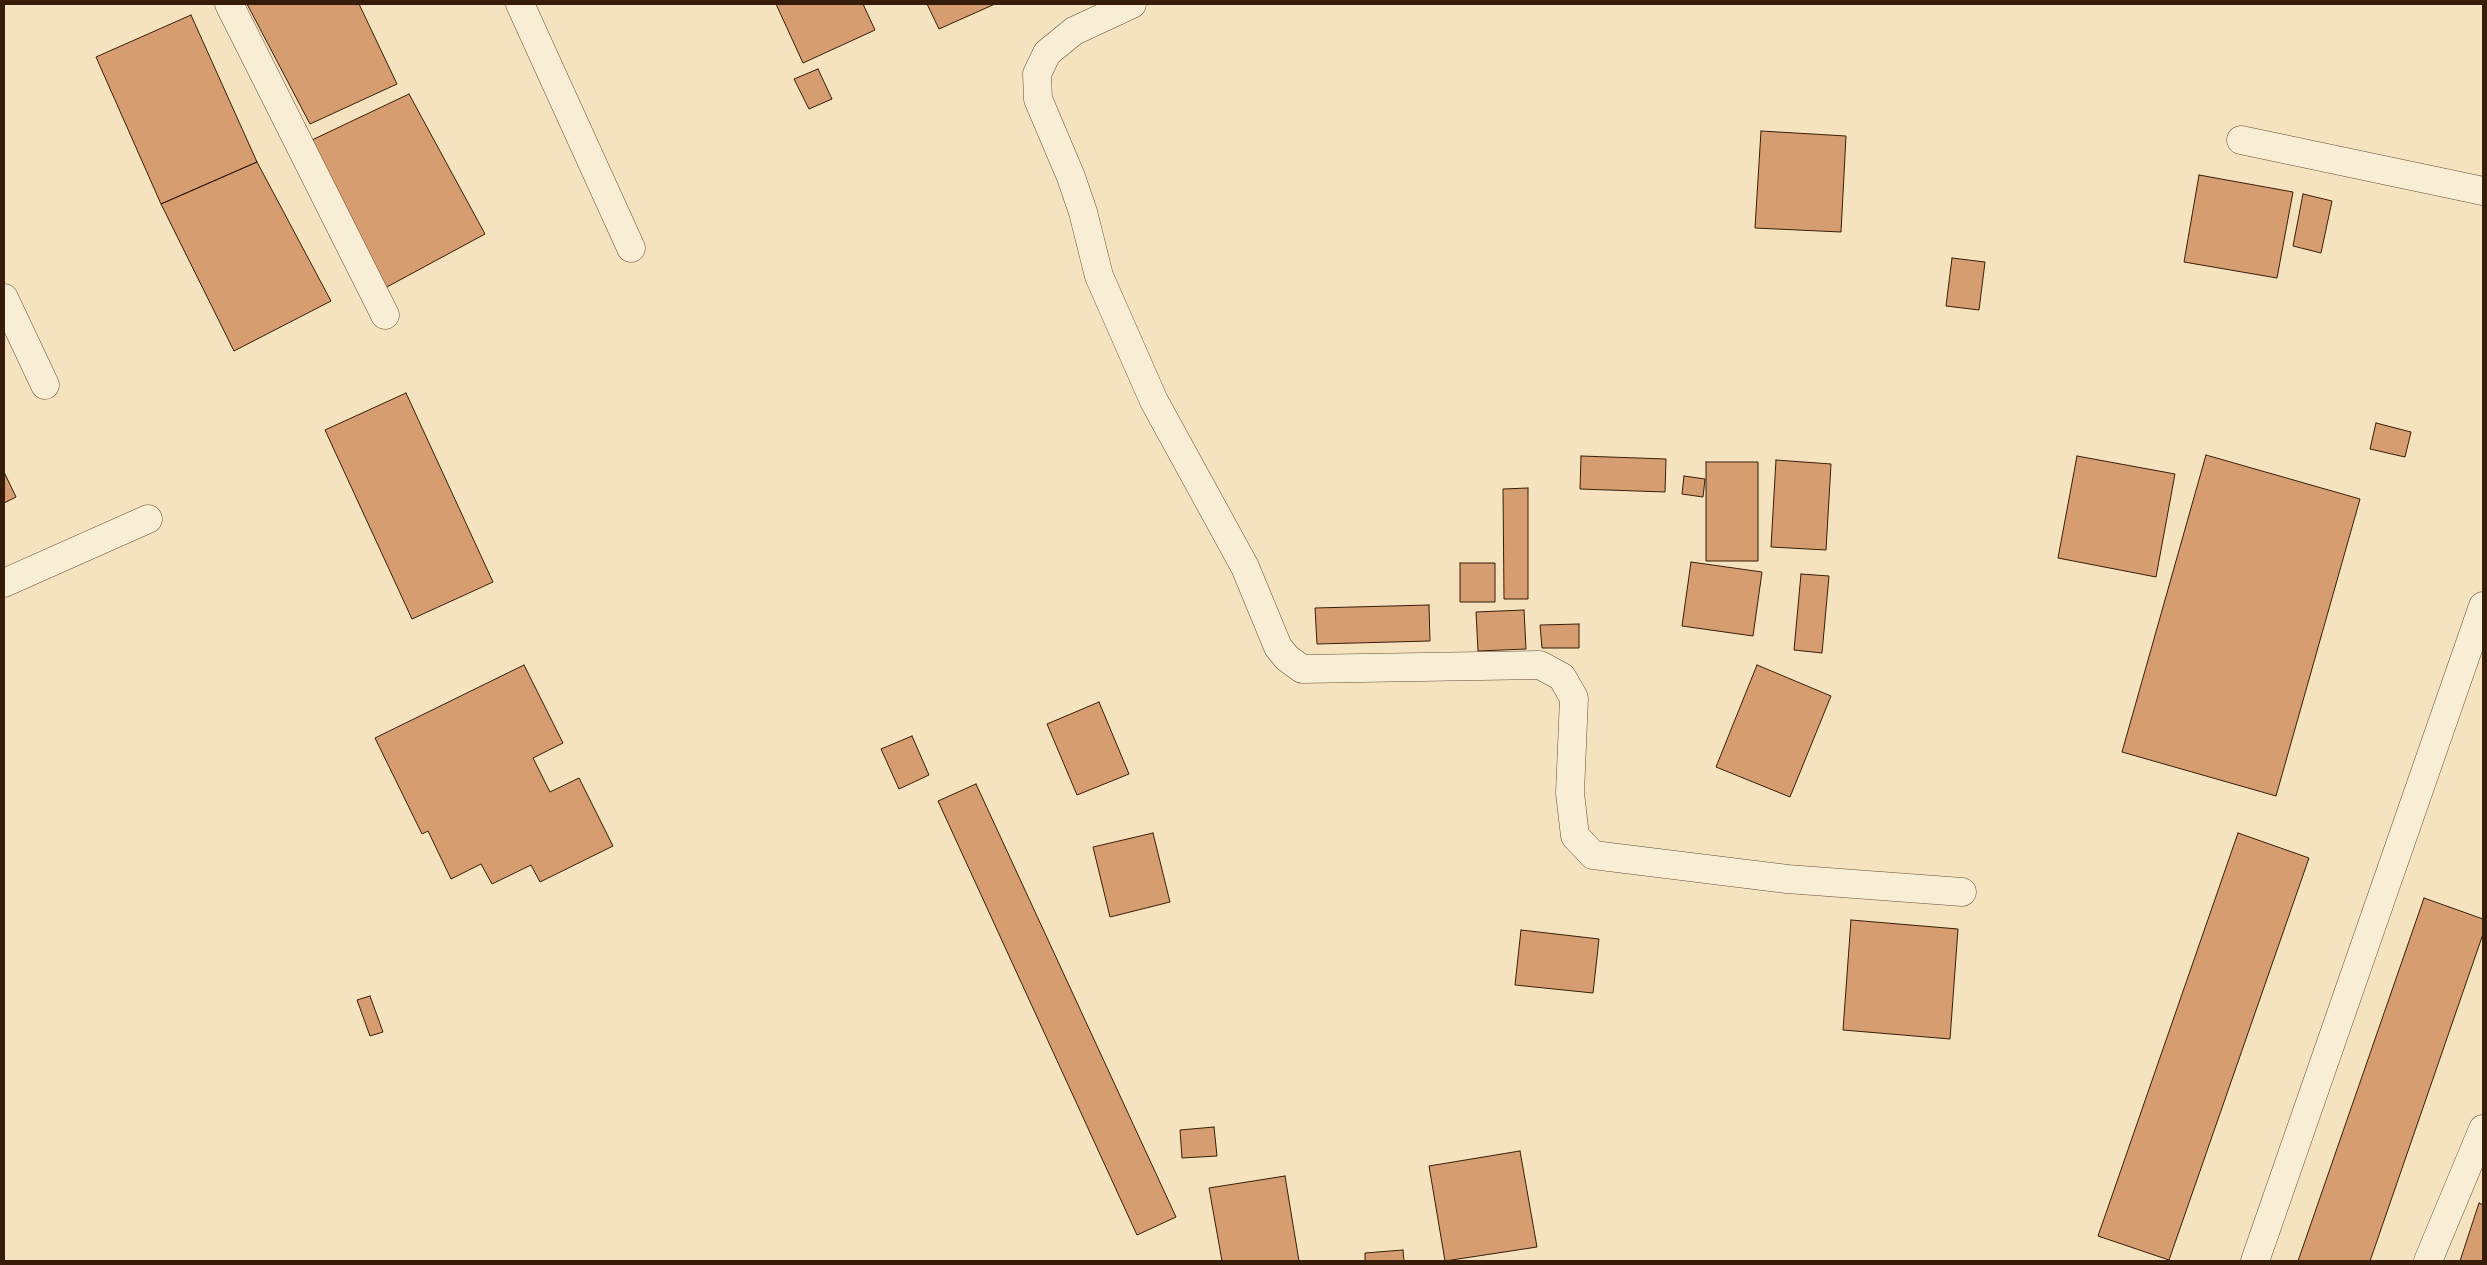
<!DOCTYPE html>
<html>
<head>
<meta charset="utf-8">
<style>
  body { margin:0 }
  #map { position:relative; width:2487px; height:1265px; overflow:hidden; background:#f5e3bf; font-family:Cardo,serif }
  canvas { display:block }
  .frame { position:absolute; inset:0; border:5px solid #371d09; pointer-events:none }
</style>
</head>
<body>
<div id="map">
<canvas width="2487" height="1265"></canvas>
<div class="frame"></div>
</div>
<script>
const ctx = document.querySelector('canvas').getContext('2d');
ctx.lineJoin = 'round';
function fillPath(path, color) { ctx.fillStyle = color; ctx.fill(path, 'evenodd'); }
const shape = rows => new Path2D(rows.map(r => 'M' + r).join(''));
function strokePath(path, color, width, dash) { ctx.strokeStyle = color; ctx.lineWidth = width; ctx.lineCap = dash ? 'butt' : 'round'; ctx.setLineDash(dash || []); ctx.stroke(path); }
const building = shape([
  [247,4,359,4,397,84,310,124,247,4],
  [776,4,863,4,875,30,803,63,776,4],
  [927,4,995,4,939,29,927,4],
  [191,15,257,162,161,204,96,57,191,15],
  [818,69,832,99,809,109,794,79,818,69],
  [409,94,485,234,385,288,312,140,409,94],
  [1761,131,1846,136,1841,232,1755,228,1761,131],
  [257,162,331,301,234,351,161,204,257,162],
  [2199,175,2293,192,2277,278,2184,262,2199,175],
  [2303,194,2332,201,2321,253,2293,246,2303,194],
  [1952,258,1985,262,1979,310,1946,306,1952,258],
  [406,393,493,582,412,619,325,430,406,393],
  [2376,423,2411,432,2405,457,2370,449,2376,423],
  [2206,455,2360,499,2276,796,2122,752,2206,455],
  [1581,456,1666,459,1665,492,1580,489,1581,456],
  [2077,456,2175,474,2156,577,2058,558,2077,456],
  [1776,460,1831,464,1826,550,1771,547,1776,460],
  [1706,462,1758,462,1758,561,1706,561,1706,462],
  [4,472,16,497,4,503,4,472],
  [1684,476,1705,479,1703,497,1682,494,1684,476],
  [1528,488,1528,599,1504,599,1503,489,1528,488],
  [1691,562,1762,572,1753,636,1682,626,1691,562],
  [1460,563,1495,563,1495,602,1460,602,1460,563],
  [1801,574,1829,576,1822,653,1794,650,1801,574],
  [1429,605,1430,641,1317,644,1315,608,1429,605],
  [1524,610,1526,649,1478,651,1476,612,1524,610],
  [1579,624,1579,648,1542,648,1540,625,1579,624],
  [524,665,563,743,533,758,550,792,579,778,613,846,540,882,531,865,492,884,481,864,451,879,428,831,422,834,375,738,524,665],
  [1757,665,1831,696,1790,797,1716,767,1757,665],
  [1099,702,1129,774,1077,795,1047,724,1099,702],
  [912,736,929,775,899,789,881,749,912,736],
  [976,784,1176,1217,1137,1235,938,801,976,784],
  [1153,833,1170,902,1110,917,1093,847,1153,833],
  [2238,833,2309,858,2169,1260,2098,1236,2238,833],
  [2424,898,2483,919,2483,934,2370,1261,2298,1261,2424,898],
  [1851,920,1958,929,1950,1039,1843,1030,1851,920],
  [1521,930,1599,939,1593,993,1515,985,1521,930],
  [370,996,383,1032,370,1036,357,1000,370,996],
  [1214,1127,1217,1156,1182,1158,1180,1130,1214,1127],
  [1520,1151,1537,1247,1445,1261,1429,1166,1520,1151],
  [1285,1176,1299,1261,1222,1261,1209,1188,1285,1176],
  [2479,1203,2483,1205,2483,1261,2460,1261,2479,1203],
  [1403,1250,1404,1261,1365,1261,1365,1253,1403,1250]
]);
fillPath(building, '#d69d71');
strokePath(building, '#371d09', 1);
const minor = shape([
  [229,4,385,315],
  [520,4,631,248],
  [1132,4,1074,31,1047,53,1037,74,1038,99,1071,177,1083,212,1099,276,1154,401,1245,567,1278,647,1287,658,1302,669,1540,665,1562,677,1574,698,1570,793,1575,836,1593,855,1787,879,1962,892],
  [2241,140,2483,191],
  [4,298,45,385],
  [4,583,148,519],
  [2255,1261,2483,606],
  [2428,1261,2483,1129]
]);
strokePath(minor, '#664e36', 29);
strokePath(minor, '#f8edd5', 28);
</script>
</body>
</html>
